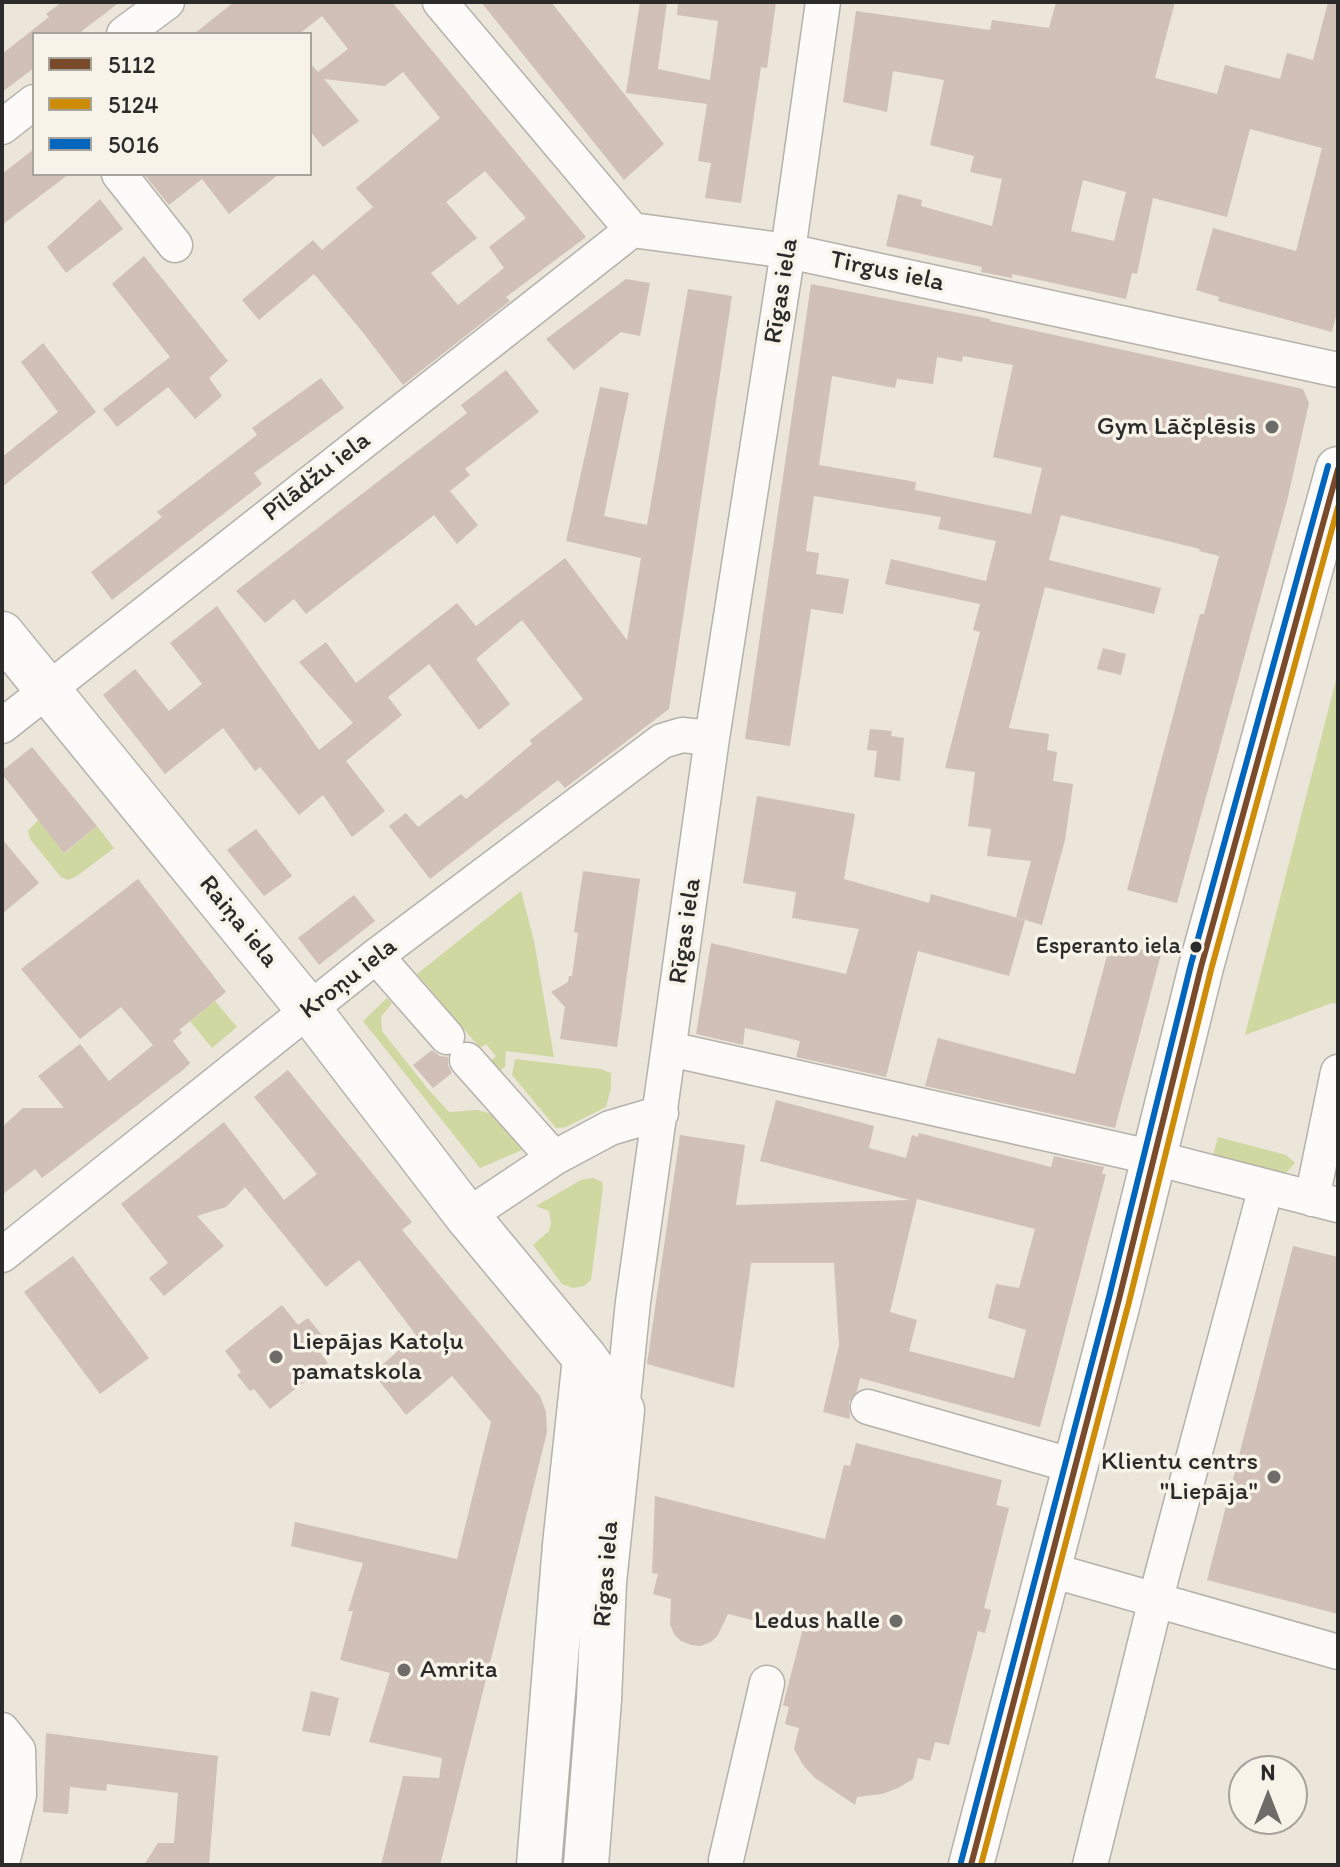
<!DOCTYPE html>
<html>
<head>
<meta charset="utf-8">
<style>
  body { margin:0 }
  #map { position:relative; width:1340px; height:1867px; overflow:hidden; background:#ebe5da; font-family:Itim,sans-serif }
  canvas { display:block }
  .frame { position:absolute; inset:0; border:4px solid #2b2b2b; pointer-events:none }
  .legend { position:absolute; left:32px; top:32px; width:280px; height:144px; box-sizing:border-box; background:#f7f3e8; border:2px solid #a5a39c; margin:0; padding:10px 14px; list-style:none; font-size:24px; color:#2b2b2b }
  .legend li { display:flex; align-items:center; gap:16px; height:40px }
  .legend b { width:40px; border:2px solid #a5a39c }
  .north { position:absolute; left:1228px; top:1755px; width:80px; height:80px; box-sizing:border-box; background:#f7f3e8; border:2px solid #a5a39c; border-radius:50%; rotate:0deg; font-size:22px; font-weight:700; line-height:32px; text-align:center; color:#2b2b2b }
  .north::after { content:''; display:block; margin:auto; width:28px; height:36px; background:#6e6c68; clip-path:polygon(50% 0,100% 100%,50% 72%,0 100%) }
</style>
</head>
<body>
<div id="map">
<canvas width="1340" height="1867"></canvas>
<div class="frame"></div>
<ul class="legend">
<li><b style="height:10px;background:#7a4b2a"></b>5112</li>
<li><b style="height:10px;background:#ce8d09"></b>5124</li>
<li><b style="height:10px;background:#0065bd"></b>5016</li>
</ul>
<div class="north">N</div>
</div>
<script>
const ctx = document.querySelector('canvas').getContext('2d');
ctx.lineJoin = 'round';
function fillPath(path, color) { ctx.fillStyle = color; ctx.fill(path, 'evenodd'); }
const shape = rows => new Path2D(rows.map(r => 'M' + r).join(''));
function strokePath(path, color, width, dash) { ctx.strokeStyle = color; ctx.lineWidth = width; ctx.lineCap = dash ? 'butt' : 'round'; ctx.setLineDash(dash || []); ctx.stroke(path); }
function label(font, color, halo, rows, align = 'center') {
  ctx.font = font + ' Itim,sans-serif'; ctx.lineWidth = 7; ctx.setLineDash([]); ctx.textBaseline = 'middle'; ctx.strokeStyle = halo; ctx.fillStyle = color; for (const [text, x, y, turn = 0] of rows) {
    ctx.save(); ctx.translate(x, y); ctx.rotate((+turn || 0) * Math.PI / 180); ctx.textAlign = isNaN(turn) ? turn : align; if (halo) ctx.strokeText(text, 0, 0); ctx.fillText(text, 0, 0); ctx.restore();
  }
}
fillPath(shape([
  [1338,672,1338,1004,1332,1003,1245,1035],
  [39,819,65,853,97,826,114,848,77,876,68,880,61,877,30,839,28,831],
  [521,891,534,941,554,1057,506,1051,505,1067,497,1073,489,1063,496,1056,486,1044,480,1048,417,974],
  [387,998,392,1003,381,1017,382,1031,428,1089,449,1112,477,1110,492,1114,522,1150,480,1168,363,1021],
  [215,1001,237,1027,212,1048,190,1021],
  [515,1059,600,1069,611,1073,611,1088,606,1107,566,1127,556,1128,512,1075],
  [1218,1137,1286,1155,1295,1163,1285,1174,1213,1155],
  [593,1178,602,1182,603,1188,591,1280,584,1286,573,1288,562,1284,533,1245,549,1231,551,1223,549,1211,536,1206,581,1180]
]), '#cfd8a1');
fillPath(shape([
  [62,2,120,2,78,34,34,34,34,68,2,92,2,54,49,17,46,14],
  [234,2,392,2,586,237,506,297,510,301,403,385,361,330,314,274,259,320,242,300,313,240,322,250,373,207,356,188,440,118,403,72,385,86,324,79,359,121,323,147,310,131,310,63,318,72,348,49,322,16,299,34,194,34],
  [485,171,526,218,489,247,504,268,458,305,431,273,477,238,446,202],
  [481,2,551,2,664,144,624,180],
  [640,2,667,2,658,69,710,80,718,21,677,15,678,2,776,2,767,68,761,67,741,203,705,198,711,163,698,161,707,104,626,93],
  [1056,2,1175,2,1155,78,1217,94,1225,65,1280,79,1287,53,1313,60,1328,2,1338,2,1338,308,1332,332,1218,301,1219,297,1196,290,1213,228,1296,251,1322,148,1250,129,1227,217,1153,198,1137,274,1132,273,1126,299,1012,274,1012,278,981,272,982,267,886,246,898,194,922,200,921,206,992,226,1002,179,970,172,974,156,930,145,944,80,893,71,887,112,843,102,856,11,990,30,992,20,1049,28],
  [1083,180,1126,192,1114,241,1071,231],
  [34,149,34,174,69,174,2,225,2,174],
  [144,174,279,174,229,214,202,179,169,205],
  [100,199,123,229,66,273,47,247],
  [144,256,228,361,209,378,222,396,195,419,168,387,117,427,103,409,170,357,112,284],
  [626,279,650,283,640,336,621,332,574,370,546,339],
  [811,284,990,319,990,321,1303,389,1309,403,1287,501,1177,903,1127,890,1200,614,1204,614,1219,556,1199,551,1200,549,1061,515,1049,560,1161,588,1154,614,1045,587,1009,728,1049,734,1047,750,1057,752,1053,781,1073,784,1065,840,1042,925,1016,917,1031,861,987,856,991,829,968,826,975,772,945,768,980,632,973,630,980,604,885,584,891,559,986,581,996,541,938,529,941,517,814,496,806,551,819,553,816,574,849,579,843,614,811,609,790,746,745,739],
  [963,356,1013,365,993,457,1042,468,1031,514,915,490,916,482,819,465,832,376,895,388,897,379,933,384,937,357,962,362],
  [688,289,732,296,669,709,565,788,558,780,430,879,389,826,406,813,418,827,461,794,466,799,532,744,530,740,583,699,522,620,476,659,510,704,479,730,429,664,388,697,402,715,346,761,385,811,352,837,323,795,299,815,260,767,255,771,223,728,165,774,103,695,135,669,169,711,202,684,170,643,217,606,319,750,353,723,299,662,326,642,356,683,457,603,476,626,565,558,627,640,641,558,566,541,600,387,629,393,604,516,647,525],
  [43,343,96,412,2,487,2,457,58,412,21,362],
  [506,370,539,412,465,469,470,475,450,491,478,525,457,544,434,515,306,614,294,599,265,623,236,591,467,413,461,405],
  [321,378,344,408,254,473,262,484,112,600,91,572,162,517,157,512,257,435,252,428],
  [1103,648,1126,654,1121,675,1097,669],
  [870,729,892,731,891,736,904,738,900,781,874,777,877,751,867,750],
  [32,747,97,826,64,853,2,774,2,771],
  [757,796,855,814,844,879,929,903,931,894,1025,920,1009,976,918,951,886,1077,796,1057,800,1041,745,1028,743,1045,696,1034,711,943,846,974,859,929,792,918,796,892,743,883],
  [256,829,292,876,264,896,227,850],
  [2,839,39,883,2,914],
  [583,871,640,879,617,1047,560,1039,565,1007,551,992,568,982,569,976,572,976,578,933,574,932],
  [138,879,226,992,179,1030,182,1033,173,1041,190,1063,183,1070,42,1178,35,1169,2,1195,2,1127,23,1108,64,1108,38,1076,80,1044,109,1081,153,1045,121,1007,80,1039,21,969],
  [354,895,375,921,319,965,298,938],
  [1111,941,1161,954,1115,1128,925,1086,938,1038,1075,1074],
  [432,1050,440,1056,448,1057,448,1065,452,1073,433,1088,413,1065],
  [288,1070,412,1222,402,1230,540,1396,546,1412,547,1432,440,1865,381,1865,403,1776,439,1778,442,1758,369,1742,390,1673,340,1660,353,1611,348,1611,363,1563,291,1546,295,1522,457,1559,491,1422,452,1376,406,1415,373,1373,416,1335,359,1260,326,1287,245,1187,226,1207,197,1216,224,1246,164,1296,149,1278,168,1263,121,1204,224,1122,284,1200,317,1174,254,1097],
  [776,1100,874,1126,869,1148,906,1158,912,1135,918,1137,919,1133,1051,1167,1054,1156,1104,1167,1102,1174,1106,1174,1040,1427,860,1378,857,1391,849,1402,850,1419,823,1412,839,1345,834,1263,751,1263,734,1388,647,1364,680,1135,745,1145,736,1205,910,1200,760,1161],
  [917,1199,1035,1229,1019,1288,996,1284,988,1318,1026,1330,1014,1378,909,1351,917,1320,890,1312],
  [1293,1246,1338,1257,1338,1614,1207,1580],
  [73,1256,149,1358,100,1394,24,1292],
  [282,1305,298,1325,308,1318,322,1335,312,1342,328,1363,270,1409,254,1389,250,1391,237,1375,241,1372,225,1351],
  [856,1443,1002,1480,996,1505,1009,1508,984,1608,991,1610,985,1633,978,1631,949,1745,935,1742,930,1761,918,1758,913,1779,898,1788,882,1794,857,1797,855,1805,815,1778,803,1765,794,1749,799,1728,785,1724,789,1707,783,1705,802,1632,728,1614,718,1635,711,1642,701,1646,691,1645,681,1641,674,1634,670,1624,671,1599,653,1594,658,1574,652,1573,655,1496,825,1539,844,1465,850,1466],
  [311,1691,339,1698,330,1736,302,1731],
  [46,1733,218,1756,209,1865,144,1865,158,1843,174,1843,178,1793,107,1784,106,1791,70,1787,68,1814,43,1812]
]), '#d0c0b7');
const minor = shape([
  [440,2,632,230,788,251,1338,370],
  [124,34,167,2],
  [2,127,34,102],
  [119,174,175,245],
  [2,726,632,230],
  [376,956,447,1037],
  [670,1049,1155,1158,1338,1205],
  [467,1060,554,1158],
  [1312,1199,1338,1072],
  [467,1216,554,1158,610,1128,661,1113],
  [2,1255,376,956,662,741,682,735,712,738],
  [868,1407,1074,1466],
  [622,1410,633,1302,712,738,788,251,823,2],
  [1047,1569,1338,1652],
  [2,1730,18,1750,19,1795,2,1863],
  [726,1860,767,1683],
  [1090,1865,1162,1575,1266,1187]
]);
const major = shape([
  [2,634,309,1010,467,1216,585,1358,622,1410,604,1582,599,1700,586,1865],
  [539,1865,565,1545,585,1358],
  [971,1865,1119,1299,1201,967,1338,469]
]);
strokePath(minor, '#b5b2ab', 37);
strokePath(major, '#b5b2ab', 47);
strokePath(minor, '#fcfbf9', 34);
strokePath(major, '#fcfbf9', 44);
strokePath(shape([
  [971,1865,1119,1299,1201,967,1338,469]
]), '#7a4b2a', 6);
strokePath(shape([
  [981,1865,1129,1302,1211,970,1338,507]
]), '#ce8d09', 6);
strokePath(shape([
  [961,1862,1109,1297,1191,964,1328,466]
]), '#0065bd', 6);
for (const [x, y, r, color] of [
  [1272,427,8,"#6e6c68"],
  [1196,947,7,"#2b2b2b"],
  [276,1357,8,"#6e6c68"],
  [1274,1477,8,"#6e6c68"],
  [896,1621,8,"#6e6c68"],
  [404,1670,8,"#6e6c68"]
]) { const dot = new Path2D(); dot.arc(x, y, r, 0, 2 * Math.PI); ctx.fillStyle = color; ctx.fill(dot); strokePath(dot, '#f7f3e8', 3); }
label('24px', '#2b2b2b', '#f7f3e8', [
  ["Esperanto iela",1181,947]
], 'right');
label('26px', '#2b2b2b', '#f7f3e8', [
  ["Tirgus iela",887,272,12],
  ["Rīgas iela",782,291,-81],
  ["Pīlādžu iela",317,477,-38],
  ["Raiņa iela",238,922,51],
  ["Rīgas iela",686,931,-82],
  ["Kroņu iela",349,979,-38],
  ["Rīgas iela",607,1574,-86]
]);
label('26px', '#2b2b2b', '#f7f3e8', [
  ["Gym Lāčplēsis",1256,427],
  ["Liepājas Katoļu",292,1342,"left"],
  ["pamatskola",292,1372,"left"],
  ["Klientu centrs",1258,1462],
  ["\"Liepāja\"",1258,1492],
  ["Ledus halle",880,1621],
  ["Amrita",420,1670,"left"]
], 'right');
</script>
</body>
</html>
